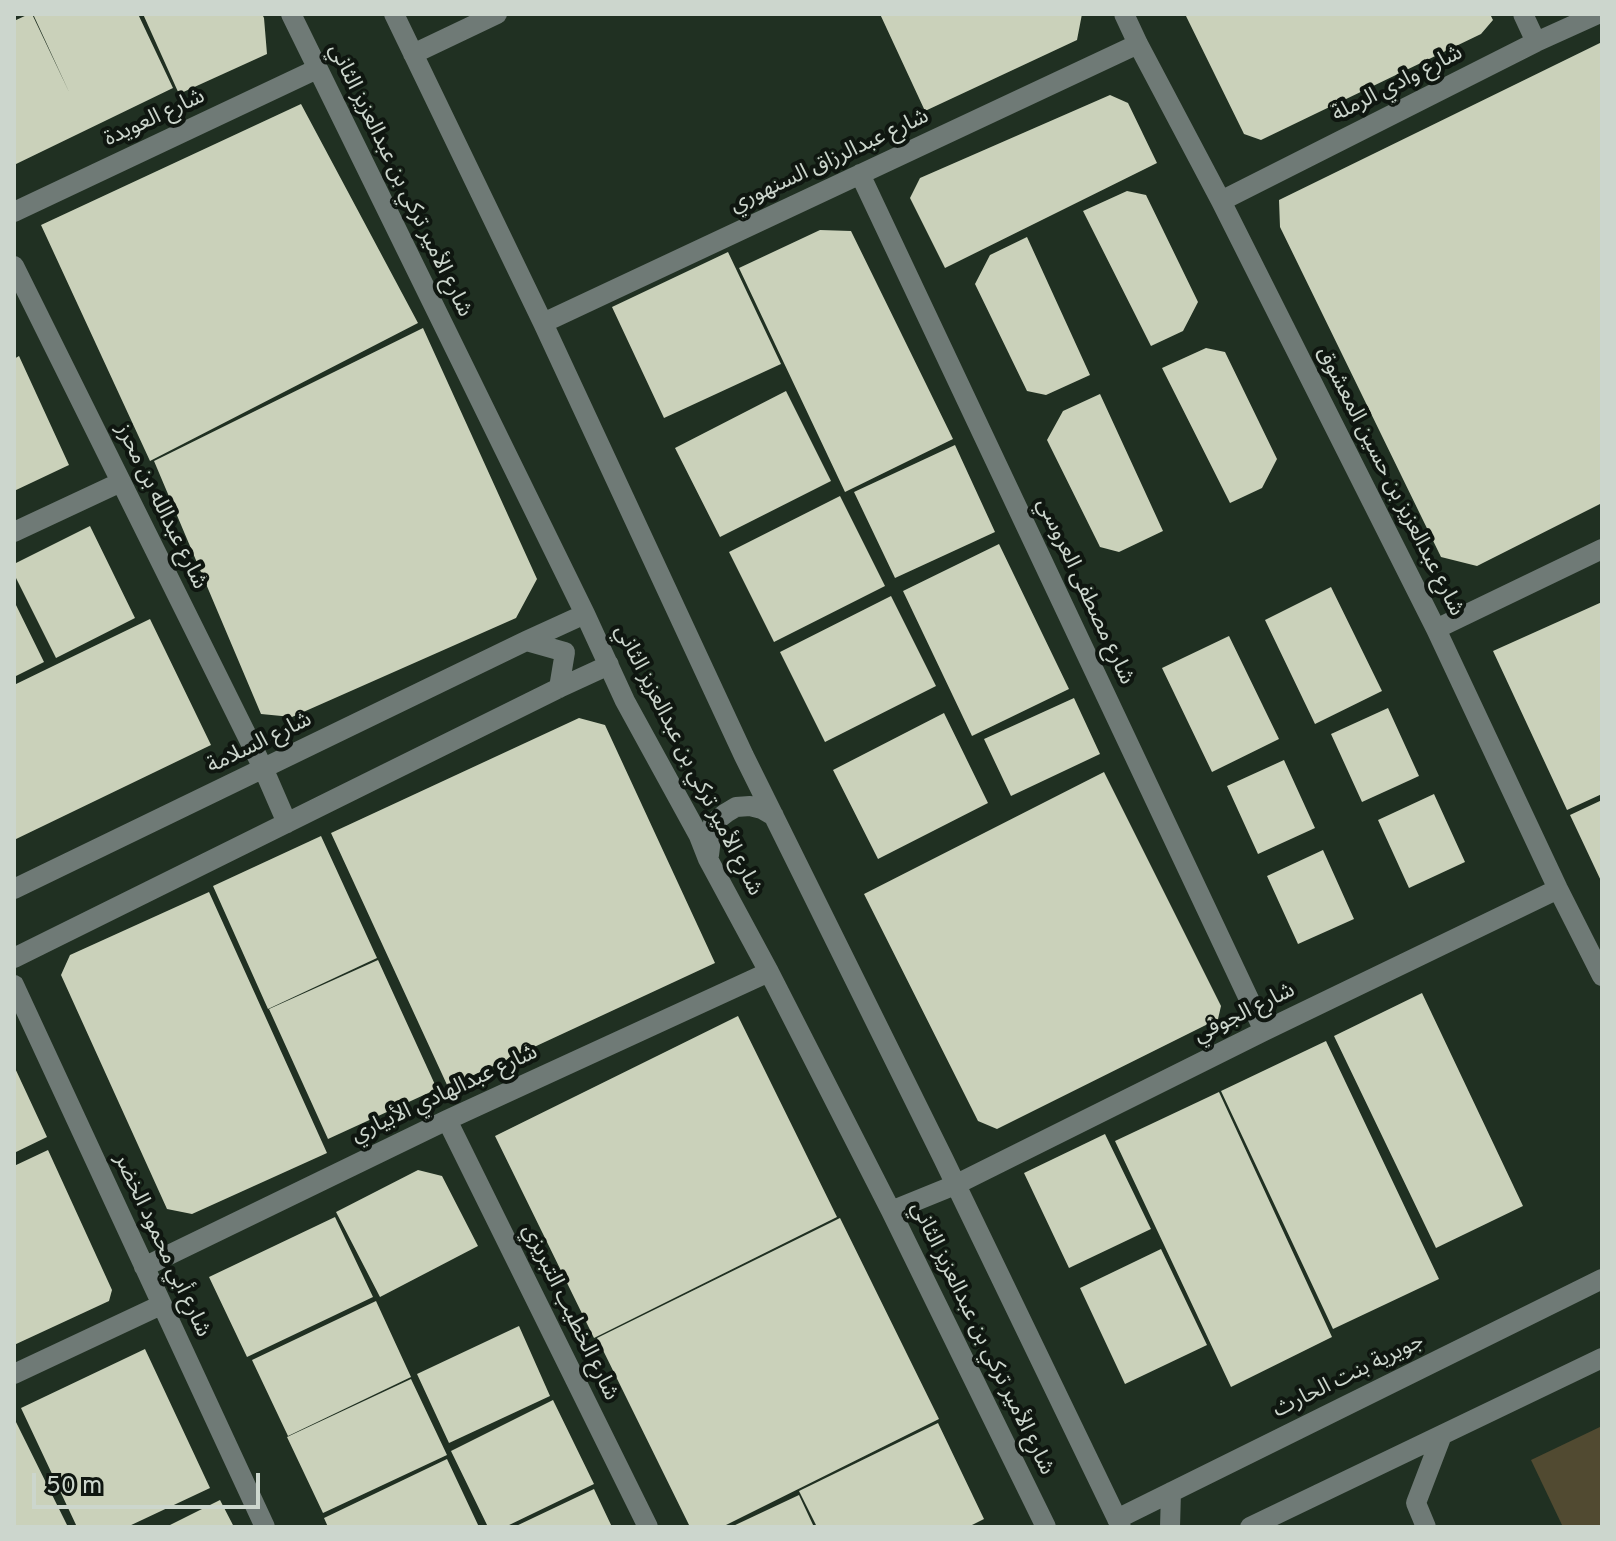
<!DOCTYPE html>
<html>
<head>
<meta charset="utf-8">
<style>
  body { margin:0 }
  #map { position:relative; width:1616px; height:1541px; overflow:hidden; background:#203022; font-family:Overpass,sans-serif }
  canvas { display:block }
  .frame { position:absolute; inset:0; border:16px solid #ccd6cd; pointer-events:none }
  .scale { position:absolute; left:32px; top:1473px; width:228px; height:36px; box-sizing:border-box; border:4px solid #ccd6cd; border-top:0; padding-left:10px; font-size:24px; line-height:28px; white-space:nowrap; color:#ccd6cd; -webkit-text-stroke:6px #0f1610; paint-order:stroke }
</style>
</head>
<body>
<div id="map">
<canvas width="1616" height="1541"></canvas>
<div class="frame"></div>
<div class="scale">50 m</div>
</div>
<script>
const ctx = document.querySelector('canvas').getContext('2d');
ctx.lineJoin = 'round';
function fillPath(path, color) { ctx.fillStyle = color; ctx.fill(path, 'evenodd'); }
const shape = rows => new Path2D(rows.map(r => 'M' + r).join(''));
function strokePath(path, color, width, dash) { ctx.strokeStyle = color; ctx.lineWidth = width; ctx.lineCap = dash ? 'butt' : 'round'; ctx.setLineDash(dash || []); ctx.stroke(path); }
function label(font, color, halo, rows, align = 'center') {
  ctx.font = font + ' Overpass,"Noto Sans Arabic",sans-serif'; ctx.lineWidth = 8; ctx.setLineDash([]); ctx.textBaseline = 'middle'; ctx.strokeStyle = halo; ctx.fillStyle = color; for (const [text, x, y, turn = 0] of rows) {
    ctx.save(); ctx.translate(x, y); ctx.rotate((+turn || 0) * Math.PI / 180); ctx.textAlign = isNaN(turn) ? turn : align; if (halo) ctx.strokeText(text, 0, 0); ctx.fillText(text, 0, 0); ctx.restore();
  }
}
fillPath(shape([
  [1602,1426,1602,1527,1563,1527,1531,1460]
]), '#514a31');
fillPath(shape([
  [29,14,32,14,70,94,33,14,138,14,173,88,14,165,14,21],
  [143,14,262,14,264,18,267,54,179,94],
  [880,14,1082,14,1077,40,925,111],
  [1185,14,1490,14,1493,20,1481,34,1261,140,1244,134],
  [1602,42,1602,503,1477,566,1441,557,1280,227,1279,200],
  [1110,95,1128,103,1157,163,945,268,910,198,920,178],
  [301,104,418,323,150,461,41,225],
  [1127,191,1146,195,1198,302,1183,331,1151,346,1083,211],
  [820,230,851,231,953,439,845,492,739,268],
  [1027,237,1090,375,1046,395,1027,391,975,284,990,255],
  [728,252,781,364,664,418,612,307],
  [423,328,537,579,516,618,292,717,261,714,154,461],
  [1206,348,1225,352,1277,459,1262,488,1230,503,1162,368],
  [19,356,69,465,14,491,14,359],
  [786,391,831,481,720,537,675,448],
  [1100,394,1163,531,1119,552,1100,547,1047,440,1063,411],
  [955,445,995,532,895,578,854,492],
  [840,496,885,586,774,642,729,552],
  [90,526,135,618,56,658,14,574,14,564],
  [999,544,1069,689,972,736,903,591],
  [1331,587,1382,691,1315,724,1265,620],
  [891,596,936,686,825,742,780,652],
  [14,601,44,662,14,677],
  [1602,602,1602,794,1567,810,1493,651],
  [150,619,211,745,14,840,14,685],
  [1229,636,1279,739,1212,772,1162,668],
  [1074,698,1100,754,1011,796,984,739],
  [1388,708,1419,776,1362,802,1331,734],
  [944,713,988,803,878,859,833,770],
  [579,718,605,725,715,963,448,1087,331,833],
  [1284,760,1315,828,1258,854,1227,786],
  [1104,772,1221,1006,1218,1019,997,1129,978,1121,864,894],
  [1434,794,1465,862,1409,888,1378,820],
  [1602,800,1602,883,1570,815],
  [321,836,377,958,268,1009,213,886],
  [1323,850,1354,919,1298,944,1267,876],
  [209,892,327,1153,192,1214,167,1209,61,975,70,955],
  [378,960,437,1089,328,1139,269,1009],
  [1422,993,1523,1206,1436,1248,1334,1036],
  [738,1016,837,1217,594,1338,495,1136],
  [1326,1041,1439,1279,1333,1329,1221,1091],
  [14,1066,47,1137,14,1153],
  [1219,1092,1332,1337,1231,1387,1115,1141],
  [1105,1134,1151,1229,1069,1268,1024,1173],
  [48,1150,112,1290,109,1301,14,1345,14,1166],
  [418,1170,442,1176,478,1246,380,1297,336,1212],
  [335,1217,373,1297,247,1357,209,1277],
  [840,1218,939,1419,722,1527,690,1527,597,1338],
  [1161,1249,1207,1345,1125,1384,1080,1288],
  [376,1301,411,1377,288,1436,252,1360],
  [519,1326,550,1396,449,1443,417,1374],
  [145,1349,210,1488,127,1527,77,1527,21,1408],
  [411,1379,447,1455,323,1513,287,1437],
  [553,1400,594,1484,505,1527,488,1527,451,1451],
  [14,1418,68,1527,14,1527],
  [938,1423,984,1519,968,1527,817,1527,799,1491],
  [447,1459,479,1527,328,1527,324,1518],
  [594,1489,612,1527,514,1527],
  [799,1495,814,1527,731,1527],
  [220,1500,234,1527,166,1527]
]), '#cad1ba');
strokePath(shape([
  [291,14,585,614,625,701,699,836,708,859,769,972,891,1211,1046,1527],
  [394,14,543,323,744,756,943,1158,1121,1527],
  [1124,14,1138,44,1221,201,1436,629,1558,889,1602,976],
  [1523,14,1536,42],
  [413,54,497,14],
  [860,174,1264,1031],
  [1221,201,1536,42,1598,14],
  [14,212,317,69],
  [14,266,264,770,287,823],
  [543,323,1138,44],
  [14,532,121,482],
  [1436,629,1602,549],
  [526,641,565,652,559,688],
  [709,855,713,823,726,813,736,807,750,806,762,809,774,816],
  [14,889,526,641,585,614],
  [14,958,559,688,609,665],
  [14,985,265,1527],
  [447,1120,648,1527],
  [891,1211,955,1185,1264,1031,1558,889],
  [144,1267,447,1120,769,972],
  [14,1374,161,1305],
  [1117,1519,1602,1279],
  [1170,1527,1171,1492],
  [1250,1527,1602,1358],
  [1426,1527,1416,1503,1442,1435]
]), '#6f7a76', 20);
label('22px', '#ccd6cd', '#0f1610', [
  ["شارع وادي الرملة",1398,85,-27],
  ["شارع العويدة",155,119,-25],
  ["شارع عبدالرزاق السنهوري",830,162,-25],
  ["شارع الأمير تركي بن عبدالعزيز الثاني",399,181,64],
  ["شارع عبدالعزيز بن حسين المعشوق",1389,482,63],
  ["شارع عبدالله بن محرز",160,507,64],
  ["شارع مصطفى العروسي",1084,592,65],
  ["شارع السلامة",260,744,-26],
  ["شارع الأمير تركي بن عبدالعزيز الثاني",687,761,63],
  ["شارع الجوفي",1245,1014,-26],
  ["شارع عبدالهادي الأبياري",445,1095,-25],
  ["شارع أبي محمود الخضر",161,1246,65],
  ["شارع الخطيب التبريزي",569,1313,64],
  ["شارع الأمير تركي بن عبدالعزيز الثاني",981,1339,64],
  ["جويرية بنت الحارث",1349,1377,-26]
]);
</script>
</body>
</html>
